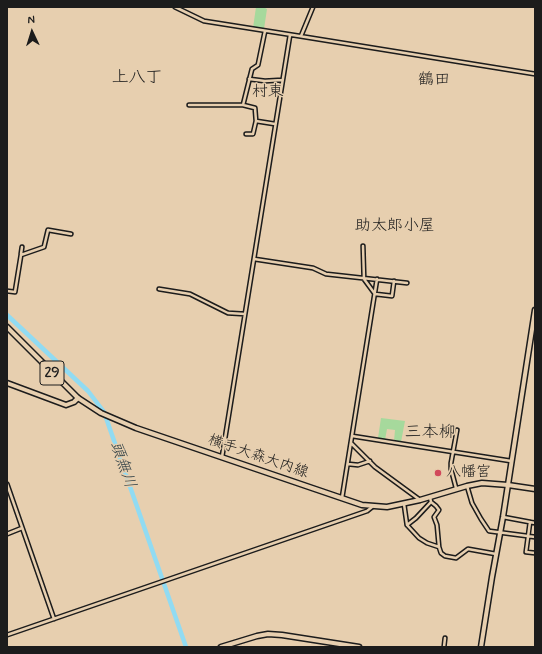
<!DOCTYPE html>
<html>
<head>
<meta charset="utf-8">
<style>
  body { margin:0 }
  #map { position:relative; width:542px; height:654px; overflow:hidden; background:#e7cfaf; font-family:Mynerve,sans-serif }
  canvas { display:block }
  .frame { position:absolute; inset:0; border:8px solid #1c1c1c; pointer-events:none }
  .north { position:absolute; left:12px; top:12px; width:40px; height:40px; -webkit-text-stroke:3px #e7cfaf; paint-order:stroke; rotate:356deg; font-size:11px; font-weight:700; line-height:16px; text-align:center; color:#1c1c1c }
  .north::after { content:''; display:block; margin:auto; width:14px; height:18px; background:#1c1c1c; clip-path:polygon(50% 0,100% 100%,50% 72%,0 100%) }
</style>
</head>
<body>
<div id="map">
<canvas width="542" height="654"></canvas>
<div class="frame"></div>
<div class="north">N</div>
</div>
<script>
const ctx = document.querySelector('canvas').getContext('2d');
ctx.lineJoin = 'round';
function fillPath(path, color) { ctx.fillStyle = color; ctx.fill(path, 'evenodd'); }
const shape = rows => new Path2D(rows.map(r => 'M' + r).join(''));
function strokePath(path, color, width, dash) { ctx.strokeStyle = color; ctx.lineWidth = width; ctx.lineCap = dash ? 'butt' : 'round'; ctx.setLineDash(dash || []); ctx.stroke(path); }
function label(font, color, halo, rows, align = 'center') {
  ctx.font = font + ' Mynerve,"Klee One",sans-serif'; ctx.lineWidth = 3; ctx.setLineDash([]); ctx.textBaseline = 'middle'; ctx.strokeStyle = halo; ctx.fillStyle = color; for (const [text, x, y, turn = 0] of rows) {
    ctx.save(); ctx.translate(x, y); ctx.rotate((+turn || 0) * Math.PI / 180); ctx.textAlign = isNaN(turn) ? turn : align; if (halo) ctx.strokeText(text, 0, 0); ctx.fillText(text, 0, 0); ctx.restore();
  }
}
fillPath(shape([
  [256,7,263,7,267,9,264,29,253,28],
  [381,418,405,421,401,442,394,441,395,430,387,429,385,440,378,438]
]), '#a6d99c');
strokePath(shape([
  [7,315,88,391,104,412,186,647]
]), '#91dbf2', 4.5);
const street = shape([
  [175,7,204,21,299,36,301,36,313,7],
  [299,36,535,74],
  [249,79,265,81,282,80],
  [189,105,243,105,255,108,256,121,275,124],
  [243,105,252,69,258,65,265,31],
  [246,134,253,134,256,121],
  [363,246,364,279,375,294,392,296,394,281],
  [21,254,22,247],
  [254,259,313,268,326,274,407,283],
  [159,289,190,294,228,313,245,314],
  [7,291,15,292,21,255,44,247,48,230,71,234],
  [352,436,511,461],
  [351,443,375,467,420,500],
  [222,457,290,35],
  [348,464,358,465,370,461],
  [7,484,54,619],
  [467,486,472,503,481,519,489,531,535,537],
  [456,488,451,469,451,463,457,430],
  [430,497,431,502,436,506,439,510,434,517,437,525,439,547],
  [342,498,377,279],
  [404,504,407,525,419,538,427,543,439,547,441,553,445,556,456,558,468,549,496,554],
  [503,517,535,523],
  [530,522,526,552,535,553],
  [407,525,416,518,431,502],
  [7,534,22,528],
  [7,635,367,511,372,507],
  [444,647,445,638]
]);
const secondary = shape([
  [7,383,66,405,74,402,78,398],
  [221,647,257,636,268,634,282,635,359,647],
  [481,647,492,577,503,517,535,310]
]);
const primary = shape([
  [7,327,78,398,101,413,136,428,362,505,387,507,420,500,467,486,482,483,508,485,535,489]
]);
strokePath(street, '#1c1c1c', 5.5);
strokePath(secondary, '#1c1c1c', 7);
strokePath(primary, '#1c1c1c', 7);
strokePath(street, '#e7cfaf', 2.5);
strokePath(secondary, '#e7cfaf', 4);
strokePath(primary, '#e7cfaf', 4);
for (const [x, y, r, color] of [
  [438,473,4,"#d1495b"]
]) { const dot = new Path2D(); dot.arc(x, y, r, 0, 2 * Math.PI); ctx.fillStyle = color; ctx.fill(dot); strokePath(dot, '#e7cfaf', 1.5); }
for (const [x, y, w] of [
  [52,373,24]
]) { const box = new Path2D(); box.roundRect(x - w / 2, y - 12, w, 24, 3); ctx.fillStyle = '#e7cfaf'; ctx.fill(box); strokePath(box, '#1c1c1c', 1); }
label('bold 14px', '#1c1c1c', null, [
  ["29",52,373]
]);
label('15px', '#1c1c1c', '#e7cfaf', [
  ["横手大森大内線",258,457,19]
]);
label('15px', '#1c1c1c', '#e7cfaf', [
  ["八幡宮",446,473]
], 'left');
label('16px', '#1c1c1c', '#e7cfaf', [
  ["鶴田",434,81],
  ["村東",268,93],
  ["助太郎小屋",395,227]
]);
label('italic 16px', '#334247', '#e7cfaf', [
  ["頭無川",122,465,71]
]);
label('17px', '#1c1c1c', '#e7cfaf', [
  ["上八丁",137,78],
  ["三本柳",430,433]
]);
</script>
</body>
</html>
